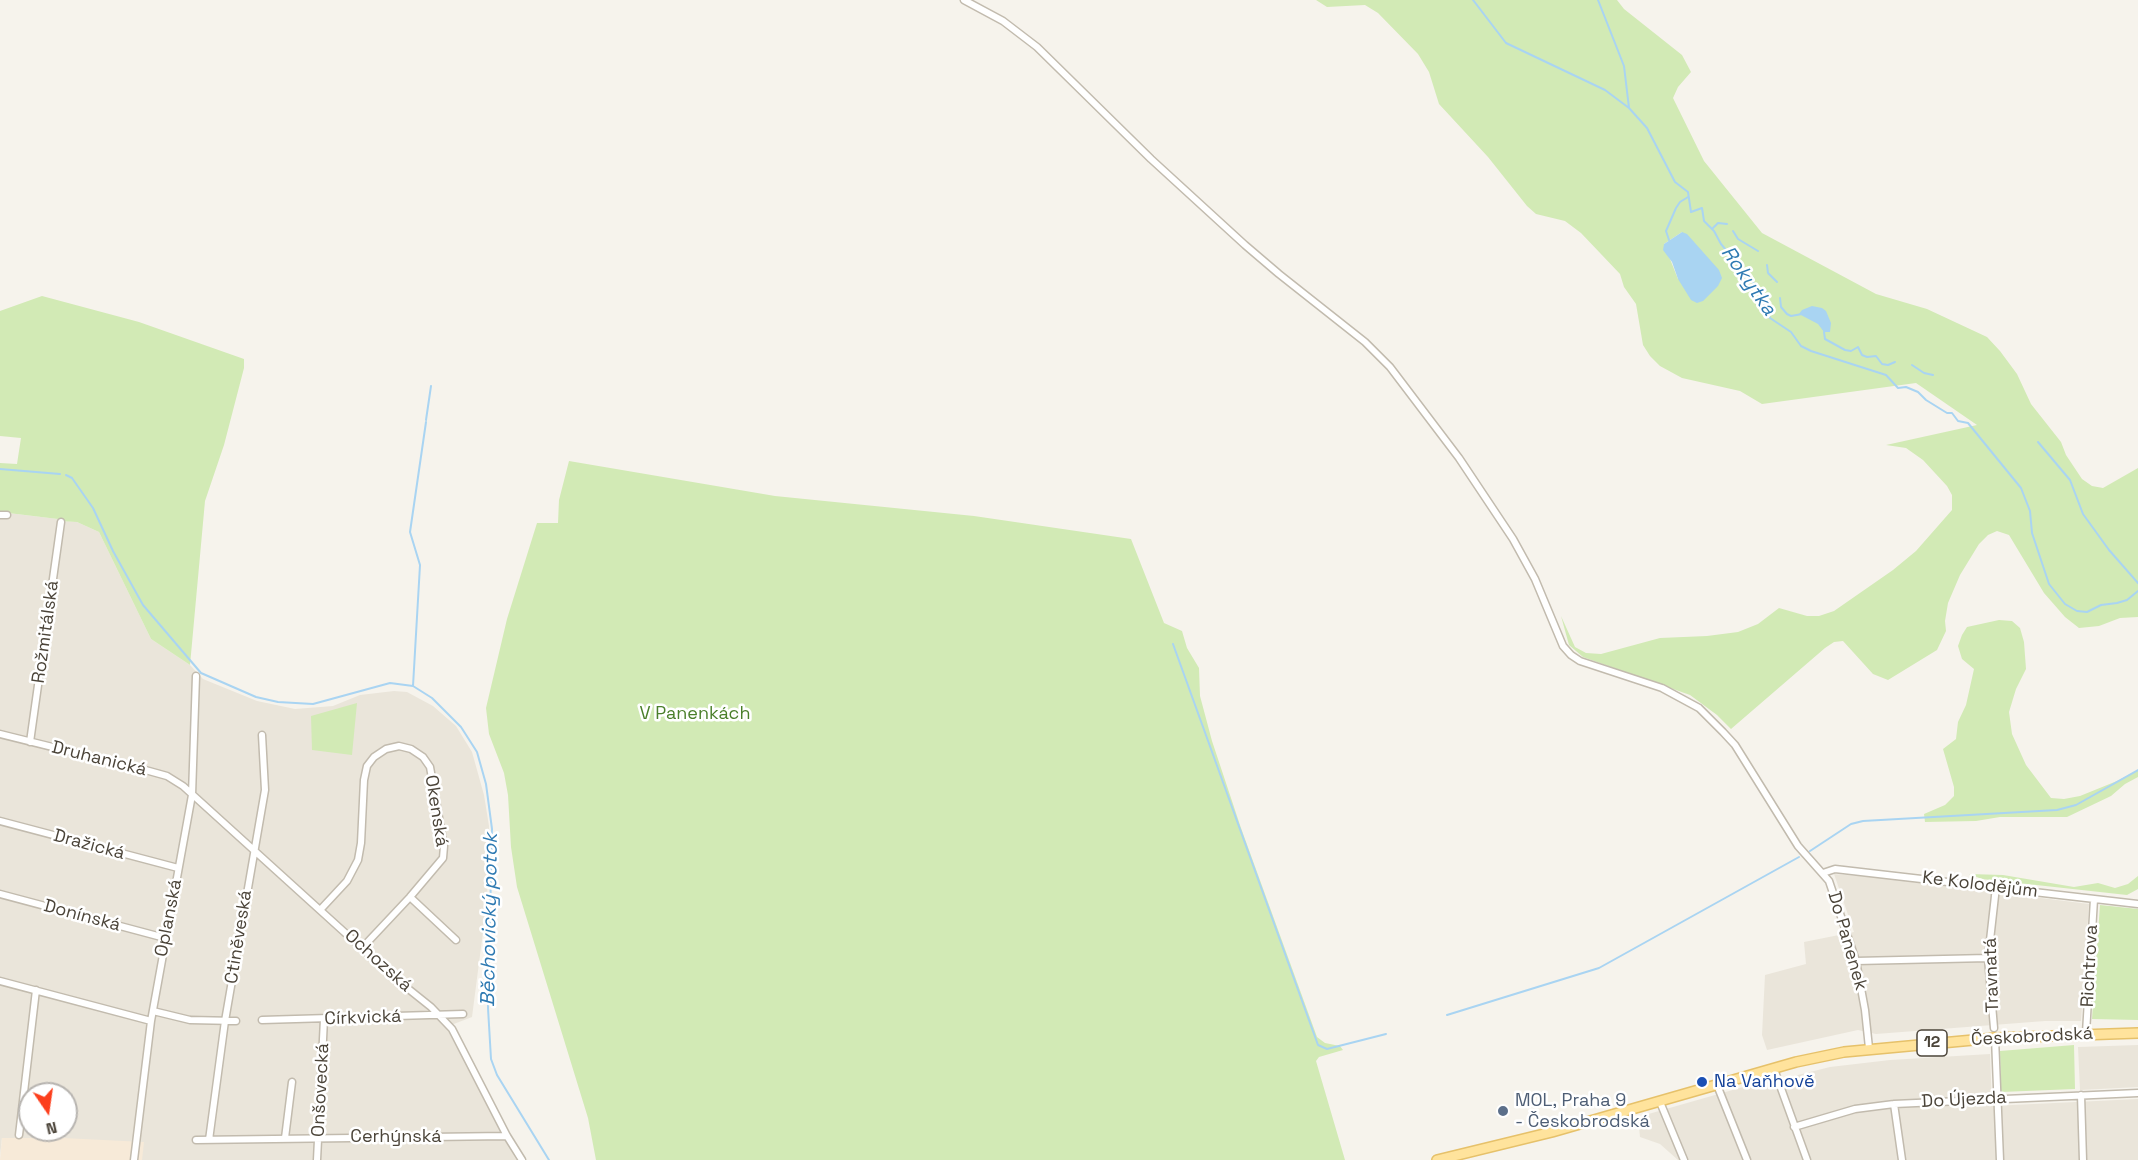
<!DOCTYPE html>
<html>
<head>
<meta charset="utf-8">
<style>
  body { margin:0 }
  #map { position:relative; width:2138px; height:1160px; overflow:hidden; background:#f6f3ec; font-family:"Space Grotesk",sans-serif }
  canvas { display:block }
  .north { position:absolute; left:18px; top:1082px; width:60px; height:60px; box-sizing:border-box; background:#fff; border:2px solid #b7b4b0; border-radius:50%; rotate:167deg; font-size:16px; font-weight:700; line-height:24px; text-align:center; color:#4b4439 }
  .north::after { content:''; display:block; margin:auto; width:21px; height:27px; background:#fc3f1d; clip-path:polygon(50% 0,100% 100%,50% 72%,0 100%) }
</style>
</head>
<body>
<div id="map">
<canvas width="2138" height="1160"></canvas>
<div class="north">N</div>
</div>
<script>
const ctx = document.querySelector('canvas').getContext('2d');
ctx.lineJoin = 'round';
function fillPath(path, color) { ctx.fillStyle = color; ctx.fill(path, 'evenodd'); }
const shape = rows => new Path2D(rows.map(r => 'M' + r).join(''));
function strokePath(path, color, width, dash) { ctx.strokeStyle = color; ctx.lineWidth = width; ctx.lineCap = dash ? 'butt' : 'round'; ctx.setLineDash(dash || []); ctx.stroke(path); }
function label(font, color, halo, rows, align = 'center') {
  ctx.font = font + ' "Space Grotesk",sans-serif'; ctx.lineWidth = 5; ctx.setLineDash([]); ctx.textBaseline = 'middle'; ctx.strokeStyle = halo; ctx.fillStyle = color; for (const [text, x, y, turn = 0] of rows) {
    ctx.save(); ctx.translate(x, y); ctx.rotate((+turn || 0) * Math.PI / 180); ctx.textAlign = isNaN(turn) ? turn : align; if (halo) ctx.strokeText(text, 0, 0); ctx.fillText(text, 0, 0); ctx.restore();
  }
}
fillPath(shape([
  [0,512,58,519,58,521,77,522,99,532,151,639,190,665,203,679,257,701,295,709,333,706,360,695,394,691,407,692,433,706,456,726,472,752,484,795,489,826,487,901,472,1017,446,1027,518,1160,141,1160,2,1138,0,1156],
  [30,1094,66,1094,66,1130,30,1130],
  [1834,874,1872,877,2089,904,2081,1021,2045,1021,1876,1034,1858,1030,1767,1050,1762,1035,1765,975,1806,964,1804,942,1854,932],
  [2138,1045,2138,1087,2080,1090,2078,1047],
  [1990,1054,1992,1106,2138,1099,2138,1160,1678,1160,1660,1144,1640,1137,1638,1117,1771,1079,1782,1079,1830,1067,1890,1060]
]), '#eae5da');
fillPath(shape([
  [2,1138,63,1138,144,1142,142,1160,0,1160]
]), '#f7ead8');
fillPath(shape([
  [1316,0,1617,0,1624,9,1682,55,1691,72,1678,87,1673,98,1704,161,1762,233,1876,294,1927,309,1987,337,2000,351,2017,374,2031,404,2061,442,2066,455,2082,479,2092,486,2103,488,2138,468,2138,617,2120,618,2099,626,2079,628,2065,617,2044,593,2009,535,1997,531,1988,535,1979,544,1960,575,1948,603,1945,621,1946,631,1937,650,1888,680,1873,674,1843,641,1834,642,1825,648,1731,729,1717,715,1690,695,1583,657,1569,645,1561,616,1575,647,1586,653,1601,654,1660,638,1707,636,1738,632,1758,624,1779,608,1807,616,1819,616,1834,611,1893,570,1916,551,1952,510,1952,495,1947,486,1923,460,1906,448,1886,445,1977,425,1916,383,1762,404,1740,391,1682,378,1660,366,1650,356,1643,345,1636,304,1624,287,1620,274,1581,233,1565,221,1536,214,1527,206,1488,157,1439,104,1429,72,1418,54,1378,13,1365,5,1327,7],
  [1682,232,1678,279,1664,244],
  [42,296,139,322,244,359,244,368,224,445,205,501,190,665,151,639,99,532,77,522,58,521,58,519,0,512,0,463,17,464,21,438,0,436,0,311],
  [569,461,775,496,974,516,1131,539,1164,623,1182,631,1187,648,1199,668,1200,696,1212,741,1241,828,1317,1037,1325,1043,1340,1046,1343,1050,1319,1057,1316,1061,1345,1160,596,1160,588,1118,517,887,511,847,508,795,504,773,489,734,486,708,507,619,537,523,558,523,559,500],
  [1999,620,2012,621,2020,628,2024,642,2026,669,2016,689,2009,712,2012,734,2026,765,2051,798,2064,799,2080,796,2117,781,2138,770,2138,777,2125,784,2111,796,2067,817,2000,817,1976,821,1925,822,1924,814,1945,805,1954,796,1954,787,1943,749,1956,739,1958,722,1966,705,1974,669,1962,659,1958,646,1962,635,1967,627],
  [357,703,352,755,312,750,311,716],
  [1969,874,2003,875,2074,887,2098,883,2115,888,2128,884,2138,876,2138,889,2127,895,1982,879],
  [2100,905,2138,909,2138,1020,2092,1019],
  [2074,1045,2075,1089,2001,1092,2000,1051]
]), '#d2eab5');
fillPath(shape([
  [1682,232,1687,234,1719,270,1722,278,1718,286,1703,301,1697,303,1691,300,1678,279,1672,262,1663,250,1664,244],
  [1812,306,1822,308,1826,311,1831,323,1830,332,1824,332,1818,324,1799,314,1802,310]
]), '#a9d4f2');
strokePath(shape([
  [1473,0,1506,43,1605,90,1629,108,1647,128,1675,182,1688,192,1691,212,1702,208,1704,221,1714,231,1721,244,1754,284,1770,318,1791,332,1801,346,1811,351,1886,375,1898,388,1906,387,1918,392,1926,400,1947,413,1952,413,1958,421,1968,423,2021,488,2030,511,2032,533,2049,584,2065,604,2077,611,2087,612,2101,605,2117,603,2127,600,2138,591],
  [1598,0,1624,66,1629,108],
  [1712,229,1718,223,1727,224],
  [1733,231,1738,239,1758,251],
  [1669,240,1666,231,1676,208,1680,202,1688,197],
  [1767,265,1768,273,1777,282],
  [1780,298,1781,307,1787,314,1791,316,1802,314],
  [1824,332,1825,339,1845,350,1851,351,1858,347,1862,355,1867,357,1876,356,1882,364,1888,365,1895,362],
  [1912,365,1924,373,1933,375],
  [426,420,431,386],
  [2038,442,2070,480,2083,514,2109,550,2138,583],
  [0,469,60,474],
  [66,475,72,478,93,508,113,551,143,605,201,673,256,697,278,702,313,704,390,683,413,686,432,698,461,727,477,752,486,784,492,829,488,1008,491,1059,497,1075,549,1160],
  [1173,644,1318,1045,1327,1049,1386,1034],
  [413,686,420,565,410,532,426,422],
  [1810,851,1851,824,1863,821,2057,810,2076,805,2138,770],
  [1447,1015,1599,968,1799,857]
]), '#a9d4f2', 2);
const street = shape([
  [964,0,1003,21,1037,47,1151,159,1245,245,1279,274,1365,342,1390,367,1459,458,1513,539,1535,579,1563,646,1571,655,1580,661,1662,688,1699,708,1723,732,1735,745,1798,846,1829,881,1856,961,1865,1010,1869,1048],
  [0,515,7,515],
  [0,734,149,771,167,776,183,786,396,979,431,1007,452,1029,507,1136,522,1160],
  [30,742,61,522],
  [0,821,178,868],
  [1823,873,1835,869,2138,904],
  [0,894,165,938],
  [410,897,456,940],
  [321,909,347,881,358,860,361,843,364,780,367,766,374,757,386,749,399,746,411,749,423,757,430,767,444,846,443,858,410,897,363,947],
  [1856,961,1988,958],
  [0,981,151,1021],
  [153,1011,190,1020,236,1021],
  [262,1020,463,1014],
  [1994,1028,1988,958,1996,887],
  [2086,1033,2094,899],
  [1995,1038,2000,1160],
  [1774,1069,1807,1160],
  [1717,1085,1747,1160],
  [2081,1095,2083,1160],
  [1660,1102,1684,1160],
  [1894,1104,1902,1160],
  [1794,1127,1855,1109,1894,1104,2138,1093],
  [19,1135,36,990],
  [285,1138,292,1082],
  [196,1140,507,1136],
  [209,1140,225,1021,265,790,262,735],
  [134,1160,151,1021,192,795,196,676],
  [317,1160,324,1019]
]);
const primary = shape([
  [1437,1160,1552,1132,1796,1062,1844,1052,1995,1038,2138,1033]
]);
strokePath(street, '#c2bbae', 9);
strokePath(primary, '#e6c16a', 12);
strokePath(street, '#fff', 6);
strokePath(primary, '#ffe39c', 9);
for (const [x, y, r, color] of [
  [1702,1082,6,"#1a4fb4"],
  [1503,1111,6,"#5c6f8a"]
]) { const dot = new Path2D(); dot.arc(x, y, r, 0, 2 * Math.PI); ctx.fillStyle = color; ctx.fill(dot); strokePath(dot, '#fff', 2); }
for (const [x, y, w] of [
  [1932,1043,30]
]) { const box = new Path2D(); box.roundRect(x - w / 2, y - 13, w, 26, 4.5); ctx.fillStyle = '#fff'; ctx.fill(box); strokePath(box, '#4b4439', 1.5); }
label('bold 16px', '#4b4439', null, [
  ["12",1932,1043]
]);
label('18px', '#4b4439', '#fff', [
  ["Rožmitálská",46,632,-82],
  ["Druhanická",99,759,14],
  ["Okenská",436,811,81],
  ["Dražická",89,845,15],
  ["Ke Kolodějům",1980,885,7],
  ["Donínská",82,916,15],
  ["Oplanská",169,918,-79],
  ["Ctiněveská",239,937,-81],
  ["Do Panenek",1847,941,74],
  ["Ochozská",378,961,42],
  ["Richtrova",2090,966,-87],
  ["Travnatá",1992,975,-92],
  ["Církvická",363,1018,-2],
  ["Českobrodská",2032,1037,-3],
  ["Onšovecká",321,1090,-87],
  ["Do Újezda",1964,1100,-3],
  ["Cerhýnská",396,1137]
]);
label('18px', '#4a7f2a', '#fff', [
  ["V Panenkách",695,714]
]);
label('18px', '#164399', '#fff', [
  ["Na Vaňhově",1714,1082]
], 'left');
label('18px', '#4e5e75', '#fff', [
  ["MOL, Praha 9",1515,1101],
  ["- Českobrodská",1515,1122]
], 'left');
label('italic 20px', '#2e7ab2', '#fff', [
  ["Rokytka",1748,281,55],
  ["Běchovický potok",490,920,-89]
]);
</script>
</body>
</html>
